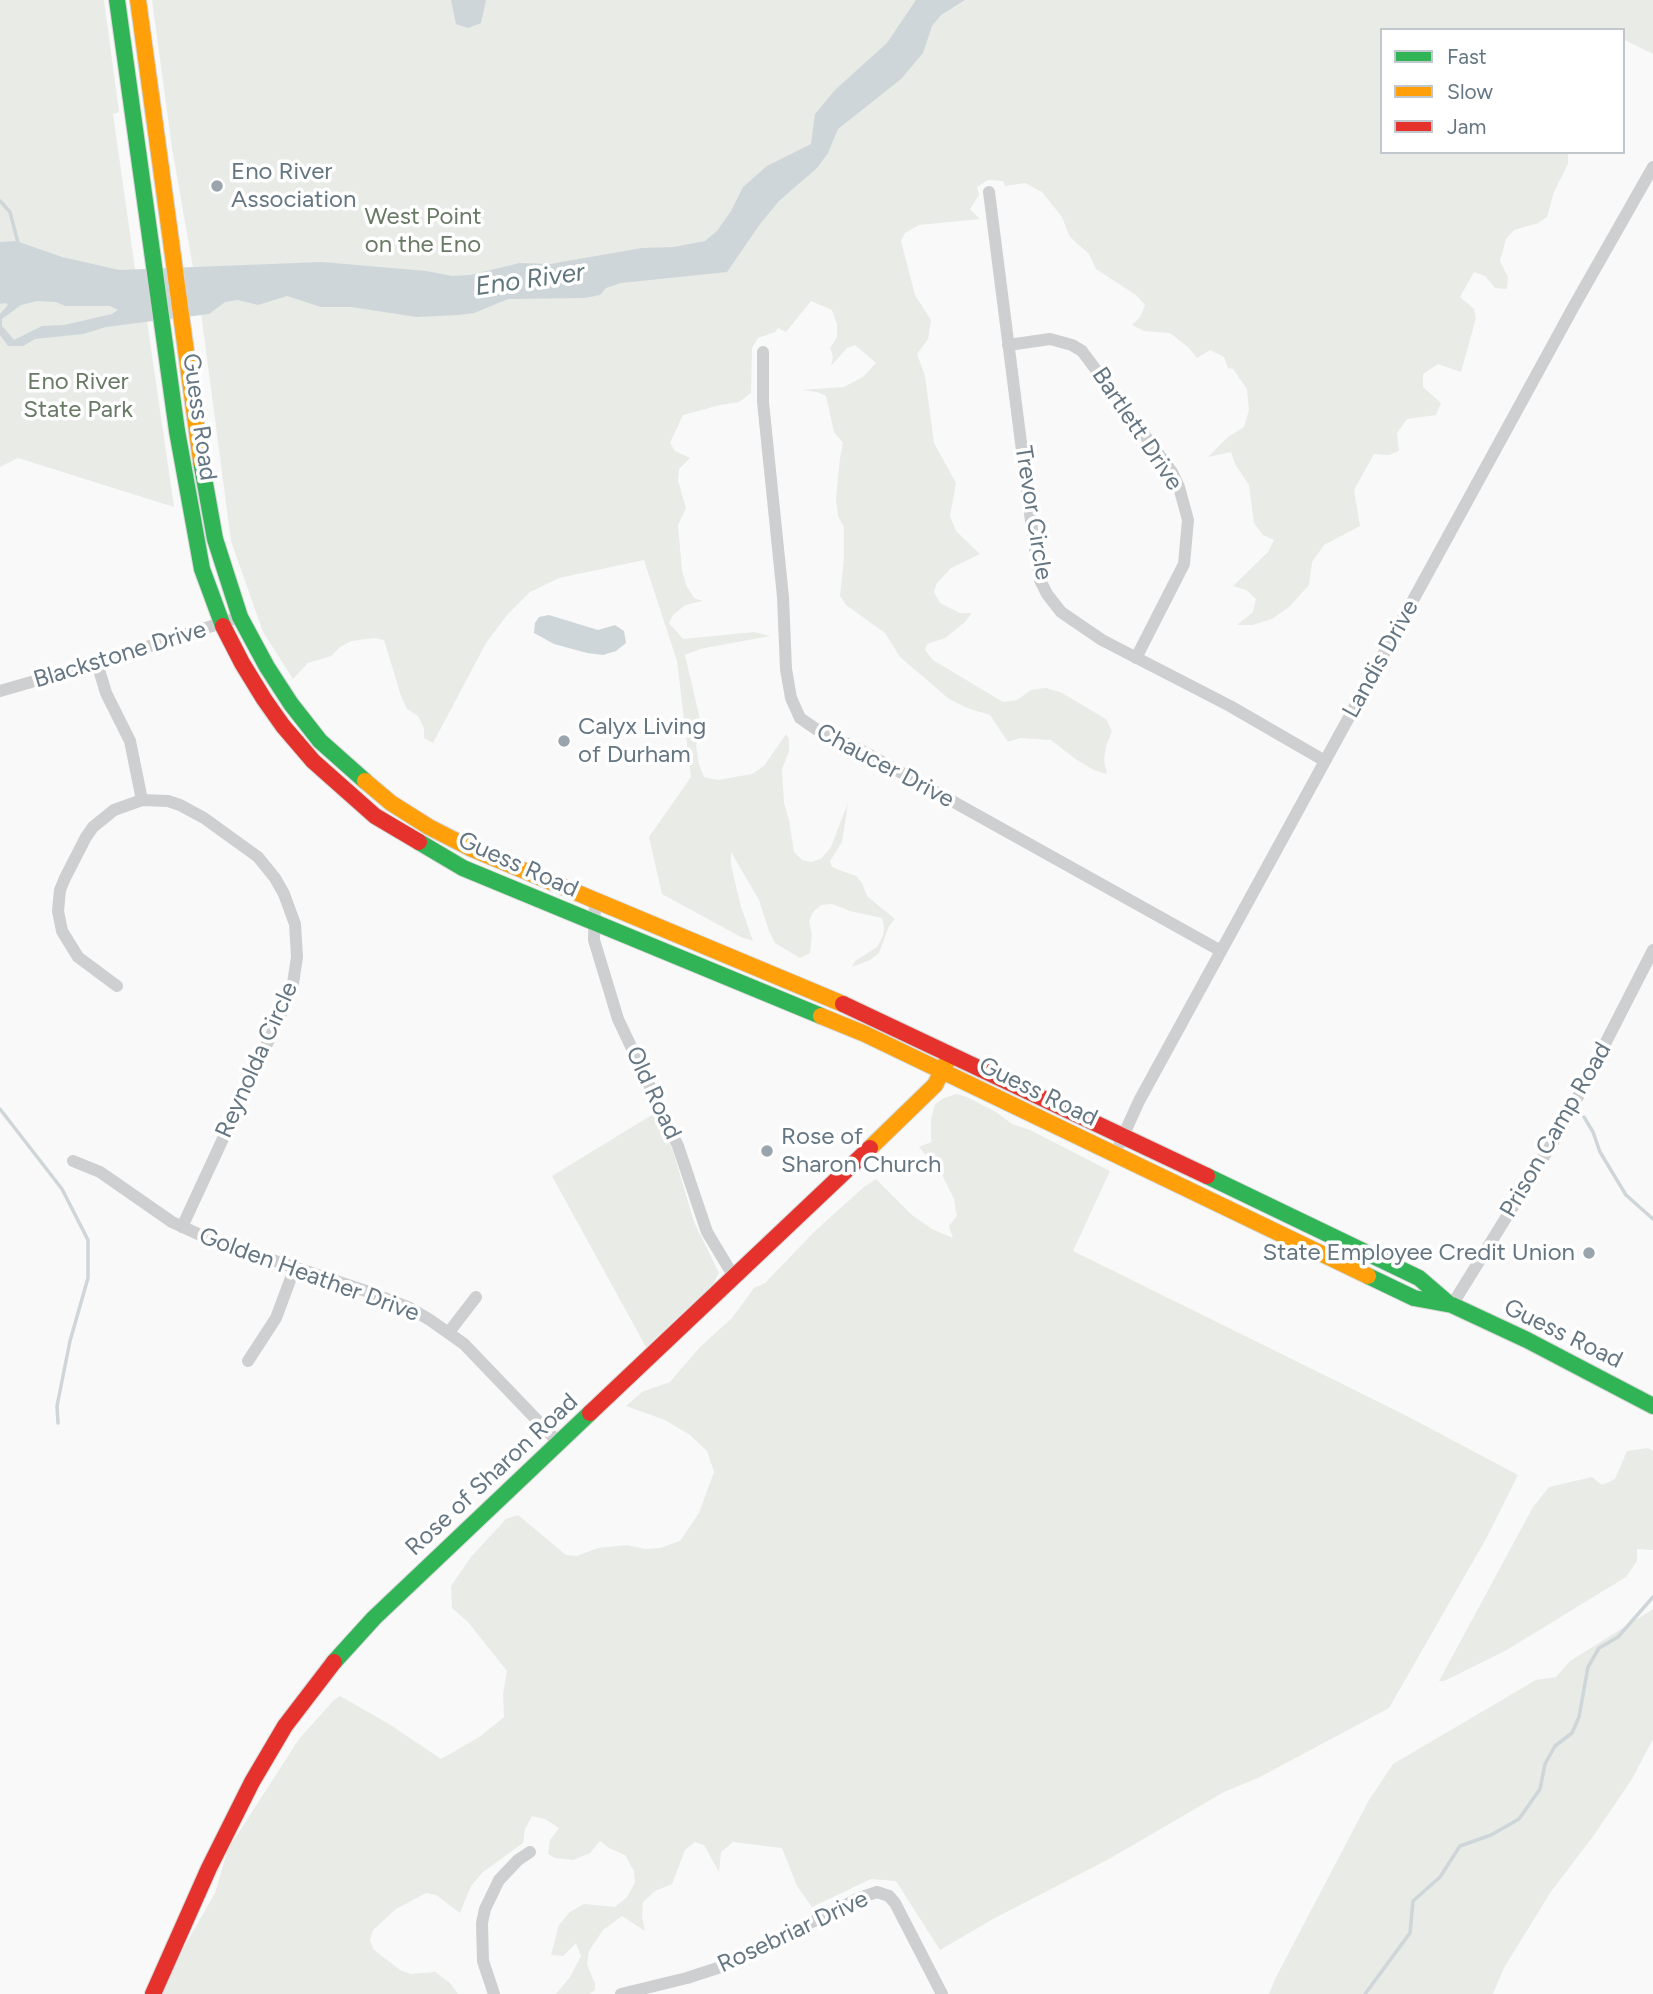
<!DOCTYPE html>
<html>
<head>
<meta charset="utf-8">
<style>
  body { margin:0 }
  #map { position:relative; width:1653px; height:1994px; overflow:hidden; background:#f9f9f9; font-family:Figtree,sans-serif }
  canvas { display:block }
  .legend { position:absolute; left:1380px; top:28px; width:245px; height:126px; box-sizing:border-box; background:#fff; border:2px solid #c1c8cd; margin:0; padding:9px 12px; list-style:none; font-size:21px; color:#657683 }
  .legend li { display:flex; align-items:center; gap:14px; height:35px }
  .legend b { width:35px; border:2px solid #c1c8cd }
</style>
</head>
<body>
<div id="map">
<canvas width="1653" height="1994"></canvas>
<ul class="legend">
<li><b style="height:9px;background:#30b455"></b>Fast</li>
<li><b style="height:9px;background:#ff9f0a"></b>Slow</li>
<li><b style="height:9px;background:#e5322d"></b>Jam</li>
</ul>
</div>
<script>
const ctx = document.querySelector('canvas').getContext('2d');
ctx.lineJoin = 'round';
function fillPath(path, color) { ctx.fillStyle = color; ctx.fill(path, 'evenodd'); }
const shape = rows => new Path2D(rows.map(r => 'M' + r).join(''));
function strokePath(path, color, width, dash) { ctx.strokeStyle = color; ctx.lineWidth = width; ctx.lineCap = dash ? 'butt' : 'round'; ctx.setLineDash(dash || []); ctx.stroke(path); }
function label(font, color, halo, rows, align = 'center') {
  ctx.font = font + ' Figtree,sans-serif'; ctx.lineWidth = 7; ctx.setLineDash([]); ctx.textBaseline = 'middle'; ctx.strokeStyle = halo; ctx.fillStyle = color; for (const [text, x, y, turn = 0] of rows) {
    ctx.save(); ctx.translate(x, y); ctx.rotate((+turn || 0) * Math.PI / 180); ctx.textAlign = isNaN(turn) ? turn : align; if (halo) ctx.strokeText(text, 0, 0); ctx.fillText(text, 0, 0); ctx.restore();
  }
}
fillPath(shape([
  [0,0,104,0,119,112,113,114,135,269,144,300,174,507,18,458,0,467],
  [152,0,1653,0,1653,54,1623,39,1623,30,1382,30,1382,152,1568,152,1568,164,1554,192,1547,217,1538,223,1514,230,1506,239,1500,261,1508,277,1507,289,1495,288,1485,276,1474,272,1460,297,1474,309,1476,318,1461,372,1438,364,1423,374,1423,387,1441,403,1436,415,1407,419,1397,433,1399,451,1389,455,1374,454,1354,490,1360,526,1324,545,1312,562,1309,585,1289,607,1272,619,1252,625,1237,625,1253,612,1256,599,1246,590,1233,586,1268,552,1274,540,1263,535,1254,523,1249,485,1235,464,1231,452,1208,457,1228,437,1244,427,1249,410,1247,389,1233,369,1228,368,1224,357,1210,350,1197,358,1189,348,1170,333,1144,331,1132,325,1140,317,1145,305,1136,295,1096,269,1089,254,1070,237,1062,217,1042,192,1025,183,1005,186,1003,181,988,180,977,187,979,195,970,209,980,219,919,225,905,233,901,241,915,295,931,320,928,339,917,354,925,376,934,443,956,483,950,516,956,531,980,554,951,568,937,583,934,592,940,603,960,613,972,613,964,623,945,638,927,644,925,650,933,660,1003,702,1017,700,1031,690,1046,688,1062,693,1106,719,1112,731,1106,746,1104,760,1107,774,1094,770,1077,760,1051,740,1020,738,1008,742,990,715,967,708,949,699,900,657,885,633,846,605,840,596,844,559,844,527,838,516,836,499,840,458,843,443,834,432,826,396,817,392,801,390,844,387,863,377,876,363,855,345,847,348,831,366,833,357,830,348,837,337,837,324,832,310,811,301,786,332,778,328,775,332,758,338,752,348,751,393,739,402,720,405,683,415,670,443,675,451,690,458,679,469,678,481,686,508,678,525,682,571,687,587,694,598,703,601,685,605,673,615,669,623,683,639,754,632,770,636,700,649,685,655,702,728,696,745,699,765,704,777,718,780,752,774,764,766,786,734,789,739,789,751,782,769,784,803,789,820,794,852,802,860,811,862,821,859,831,847,848,803,842,842,830,861,832,867,839,870,856,876,862,883,867,896,895,919,889,926,879,953,870,960,852,967,855,961,877,947,883,936,884,926,882,918,850,911,832,904,821,905,813,912,809,921,812,935,810,953,800,958,775,943,769,931,759,900,731,852,731,865,741,907,753,941,741,937,662,894,649,837,691,777,677,661,644,560,559,578,530,592,507,615,486,643,433,743,424,738,424,728,418,716,407,709,402,699,384,640,374,638,351,641,340,647,331,656,308,663,293,679,263,632,231,541,201,313,172,148],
  [956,1094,967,1097,996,1112,1012,1124,1030,1130,1110,1171,1073,1251,1405,1415,1518,1475,1487,1537,1389,1708,1258,1778,1224,1792,1109,1859,993,1919,940,1950,896,1881,871,1879,812,1907,797,1886,782,1848,733,1842,721,1852,719,1872,704,1845,695,1842,685,1850,672,1884,655,1891,643,1902,642,1916,645,1931,622,1916,603,1930,589,1951,587,1964,595,1984,595,1990,589,1994,556,1994,570,1977,581,1956,576,1943,563,1956,551,1955,559,1925,570,1912,584,1904,615,1907,627,1897,635,1883,634,1871,625,1855,609,1848,600,1841,590,1853,573,1860,555,1858,548,1854,550,1840,559,1828,545,1819,532,1816,525,1829,523,1843,483,1872,471,1886,460,1913,436,1895,426,1893,396,1909,373,1930,370,1940,373,1949,400,1970,411,1974,435,1972,450,1983,458,1994,162,1994,171,1970,215,1893,228,1849,299,1739,334,1700,340,1696,389,1724,441,1759,481,1736,504,1717,503,1694,507,1671,468,1622,452,1608,451,1586,471,1557,506,1519,518,1515,566,1555,577,1556,598,1548,627,1545,645,1549,660,1548,680,1541,699,1513,714,1472,707,1451,690,1435,665,1420,626,1406,642,1392,670,1382,700,1347,732,1318,754,1288,765,1283,816,1230,864,1187,876,1179,912,1215,932,1229,953,1238,949,1226,957,1216,954,1199,941,1173,919,1147,931,1142,931,1119,935,1104,944,1098],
  [655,1113,673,1151,694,1222,719,1273,713,1284,646,1347,552,1176],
  [1648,1448,1653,1451,1653,1550,1637,1549,1637,1561,1626,1577,1505,1651,1444,1681,1439,1681,1533,1507,1549,1487,1592,1477,1602,1485,1615,1479,1627,1451],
  [1653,1609,1653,1739,1632,1779,1594,1835,1550,1893,1504,1968,1493,1994,1269,1994,1275,1979,1369,1800,1393,1764,1536,1680,1556,1677,1570,1661]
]), '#e8ebe6');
fillPath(shape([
  [451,0,486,0,481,23,468,28,456,24],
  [916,0,965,0,941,15,932,26,923,53,901,79,838,129,828,153,817,168,779,201,760,224,727,272,621,283,606,288,600,295,584,298,508,299,474,313,458,315,417,317,351,307,321,307,287,296,258,305,238,300,225,302,209,314,106,327,83,334,35,339,23,346,8,346,0,335,0,314,8,305,6,303,0,304,0,242,16,241,62,257,119,270,322,262,426,271,452,276,470,275,520,263,550,264,642,248,674,247,705,241,717,231,731,211,743,187,767,166,811,144,815,114,835,90,887,43],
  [37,301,56,302,65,306,110,306,118,310,112,314,64,325,42,326,14,340,2,326,2,319,21,305],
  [549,615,598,630,615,625,624,631,626,643,616,651,603,655,587,653,554,644,534,633,535,623,539,617]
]), '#ced6d9');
strokePath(shape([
  [0,201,10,212,18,243],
  [0,1109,62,1189,88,1240,88,1278,70,1341,57,1406,58,1423],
  [1584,1117,1593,1132,1600,1152,1626,1195,1653,1219],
  [1365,1994,1410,1933,1413,1901,1440,1877,1460,1846,1491,1835,1519,1819,1540,1789,1545,1764,1555,1746,1572,1733,1579,1717,1588,1667,1599,1648,1618,1637,1653,1597]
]), '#ced6d9', 3.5);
const fast = shape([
  [117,0,177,431,202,569,223,626],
  [201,461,215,539,240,617,267,667,291,704,320,741,365,781],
  [419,842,463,868,821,1016],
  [1207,1176,1419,1278,1448,1303],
  [1368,1276,1414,1298,1452,1305,1527,1340,1653,1406],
  [334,1662,374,1618,590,1413]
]);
const slow = shape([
  [138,0,201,461],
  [365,781,391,803,429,827,470,848,843,1004],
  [821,1016,865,1034,1368,1276],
  [870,1148,935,1085,947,1061]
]);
const jam = shape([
  [223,626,242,663,264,699,283,726,313,761,375,816,419,842],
  [843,1004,1207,1176],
  [590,1413,870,1148],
  [153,1994,209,1868,252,1782,285,1726,334,1662]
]);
strokePath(fast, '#d5d6d7', 18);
strokePath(slow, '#d5d6d7', 18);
strokePath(jam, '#d5d6d7', 18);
strokePath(shape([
  [989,192,1032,529,1040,580,1047,594,1061,612,1102,640,1230,706,1325,761],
  [1008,345,1050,339,1072,345,1082,351,1172,472,1179,487,1188,520,1184,564,1136,658],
  [763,352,763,402,783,597,786,669,791,698,800,718,816,729,866,753,1221,951],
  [97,663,106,693,130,741,142,800],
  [0,691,97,663,240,617],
  [595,901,594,940,618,1019,678,1146,707,1232,734,1277],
  [117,986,78,957,62,931,58,911,60,890,65,878,86,837,93,827,114,810,142,800,168,801,180,805,204,818,258,857,275,878,284,894,295,924,297,957,292,990,182,1227],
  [1120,1143,1139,1101,1574,306,1653,167],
  [73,1161,100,1172,172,1222,209,1239,369,1292,408,1307,430,1320,464,1344,558,1442],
  [1452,1305,1564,1124,1653,950],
  [449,1332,476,1297],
  [248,1361,276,1318,295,1267],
  [494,1994,483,1961,482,1923,485,1909,499,1880,518,1860,530,1852],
  [621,1994,687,1978,730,1964,859,1898,877,1892,889,1896,895,1903,942,1994]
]), '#cecfd0', 12);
strokePath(fast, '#30b455', 16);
strokePath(slow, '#ff9f0a', 16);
strokePath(jam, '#e5322d', 16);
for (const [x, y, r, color] of [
  [217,186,7,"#99a4ac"],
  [564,741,7,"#99a4ac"],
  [767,1151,7,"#99a4ac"],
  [1589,1253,7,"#99a4ac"]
]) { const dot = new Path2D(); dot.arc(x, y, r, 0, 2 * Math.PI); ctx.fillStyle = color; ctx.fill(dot); strokePath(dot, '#fff', 2.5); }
label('24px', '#657683', '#fff', [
  ["Eno River",231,172],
  ["Association",231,200],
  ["Calyx Living",578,727],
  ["of Durham",578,755],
  ["Rose of",781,1137],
  ["Sharon Church",781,1165],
  ["State Employee Credit Union",1575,1253,"right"]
], 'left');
label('24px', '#687a64', '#fff', [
  ["West Point",423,217],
  ["on the Eno",423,245],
  ["Eno River",78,382],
  ["State Park",78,410]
]);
label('24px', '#657683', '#fff', [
  ["Guess Road",199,417,82],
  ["Bartlett Drive",1137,429,56],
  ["Trevor Circle",1033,513,81],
  ["Blackstone Drive",120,655,-17],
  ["Landis Drive",1381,659,-61],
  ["Chaucer Drive",885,766,28],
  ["Guess Road",518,865,24],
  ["Reynolda Circle",257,1060,-66],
  ["Guess Road",1038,1092,26],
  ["Old Road",653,1093,65],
  ["Prison Camp Road",1556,1130,-60],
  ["Golden Heather Drive",309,1275,20],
  ["Guess Road",1563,1334,26],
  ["Rose of Sharon Road",492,1475,-43],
  ["Rosebriar Drive",793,1932,-25]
]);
label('italic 26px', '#60757c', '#fff', [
  ["Eno River",530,280,-8]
]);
</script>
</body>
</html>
